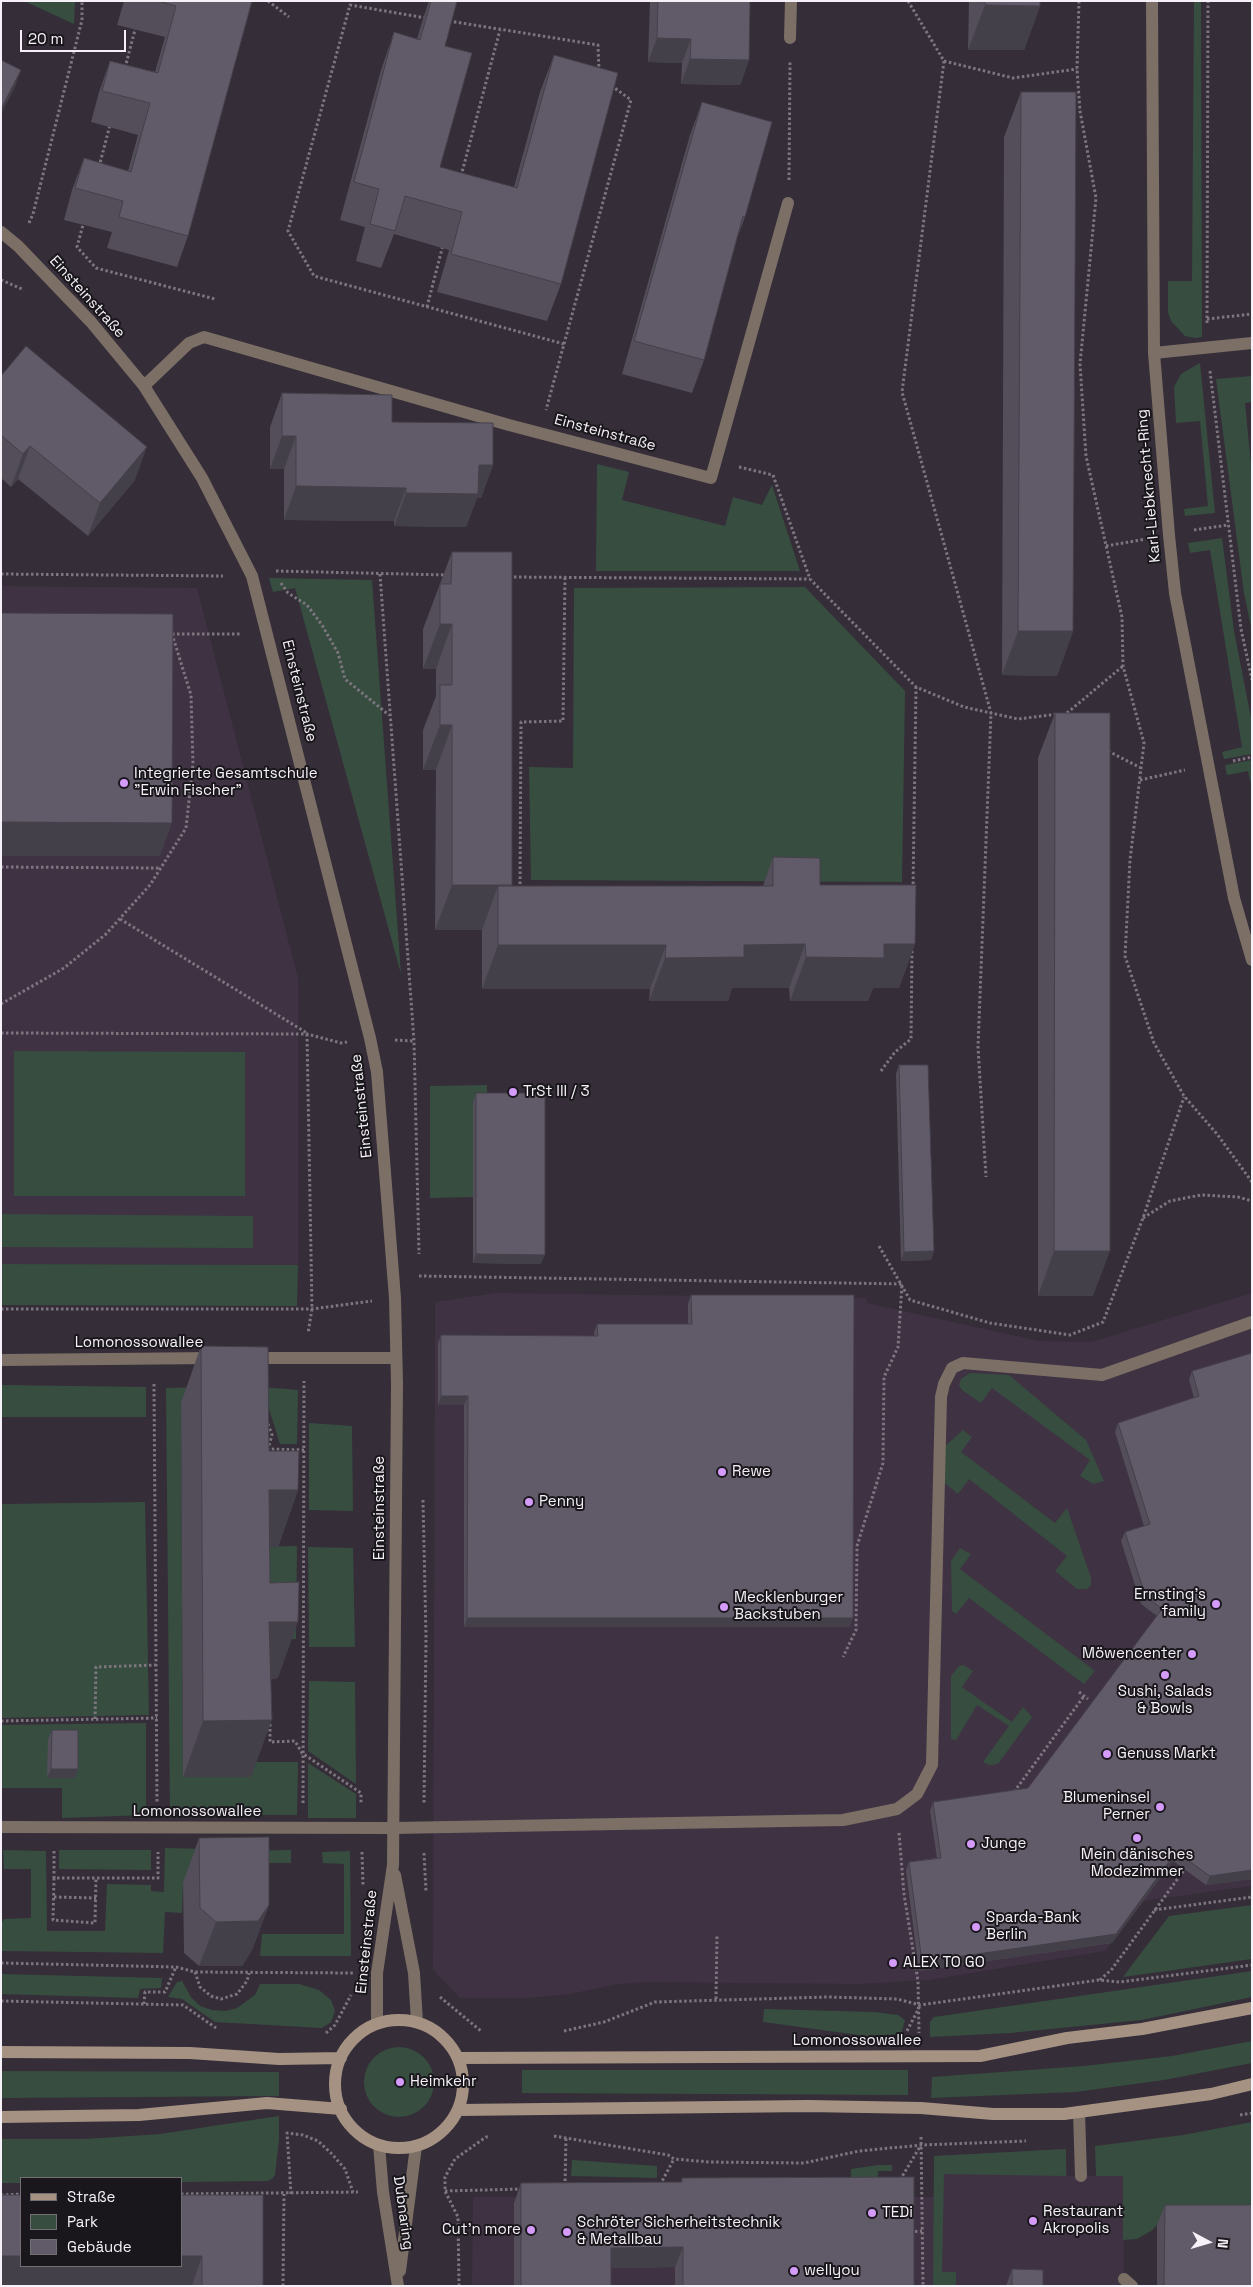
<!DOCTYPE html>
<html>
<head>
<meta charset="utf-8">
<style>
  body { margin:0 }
  #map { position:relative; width:1253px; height:2287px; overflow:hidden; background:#352d38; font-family:"Space Grotesk",sans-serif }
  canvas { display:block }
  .frame { position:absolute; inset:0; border:2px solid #f6f1f8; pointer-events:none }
  .legend { position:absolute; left:20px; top:2177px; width:162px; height:90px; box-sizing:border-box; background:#1a171c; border:1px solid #726e74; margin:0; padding:6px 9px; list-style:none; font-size:15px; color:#f6f1f8 }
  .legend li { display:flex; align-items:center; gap:10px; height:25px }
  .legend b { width:25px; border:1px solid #726e74 }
  .north { position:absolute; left:1183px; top:2217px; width:50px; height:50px; -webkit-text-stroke:4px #1a171c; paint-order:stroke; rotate:96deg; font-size:14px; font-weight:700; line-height:20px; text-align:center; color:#f6f1f8 }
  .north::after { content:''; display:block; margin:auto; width:18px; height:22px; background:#f6f1f8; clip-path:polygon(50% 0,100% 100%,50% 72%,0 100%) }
  .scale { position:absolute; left:20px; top:30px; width:106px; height:22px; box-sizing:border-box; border:2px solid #f6f1f8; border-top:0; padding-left:6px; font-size:15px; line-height:18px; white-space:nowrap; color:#f6f1f8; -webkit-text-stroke:4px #1a171c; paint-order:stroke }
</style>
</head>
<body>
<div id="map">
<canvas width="1253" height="2287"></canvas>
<div class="frame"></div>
<ul class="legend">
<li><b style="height:6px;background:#a59283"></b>Straße</li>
<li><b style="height:14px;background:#374d40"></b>Park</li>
<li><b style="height:14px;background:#615b69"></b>Gebäude</li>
</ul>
<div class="north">N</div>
<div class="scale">20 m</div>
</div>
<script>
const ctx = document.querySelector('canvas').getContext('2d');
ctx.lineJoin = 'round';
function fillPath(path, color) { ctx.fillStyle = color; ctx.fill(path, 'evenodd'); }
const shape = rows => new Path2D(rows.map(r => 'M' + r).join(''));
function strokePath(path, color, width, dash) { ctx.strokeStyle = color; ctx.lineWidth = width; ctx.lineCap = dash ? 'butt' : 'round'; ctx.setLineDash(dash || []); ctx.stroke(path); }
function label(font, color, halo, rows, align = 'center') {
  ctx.font = font + ' "Space Grotesk",sans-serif'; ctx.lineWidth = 4; ctx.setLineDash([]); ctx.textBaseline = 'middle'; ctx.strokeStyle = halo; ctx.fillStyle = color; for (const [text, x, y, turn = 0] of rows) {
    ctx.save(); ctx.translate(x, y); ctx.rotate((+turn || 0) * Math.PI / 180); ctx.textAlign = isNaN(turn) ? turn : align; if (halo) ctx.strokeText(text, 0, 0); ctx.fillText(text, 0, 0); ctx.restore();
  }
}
fillPath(shape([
  [1,586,197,588,298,978,298,1265,1,1264],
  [496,1293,866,1298,867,1303,1039,1341,1091,1342,1252,1293,1252,1886,1143,1901,1105,1951,929,1980,859,1984,647,1982,618,1984,570,1994,528,1998,460,1998,433,1970,435,1302],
  [1066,2149,1067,2176,1123,2176,1124,2286,472,2286,473,2197,934,2197,934,2156]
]), '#3f3243');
fillPath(shape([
  [24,1,75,1,74,24],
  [1194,1,1201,1,1202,337,1195,338,1185,336,1171,321,1168,312,1168,281,1192,281],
  [1200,363,1215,513,1185,516,1184,509,1208,506,1200,421,1176,423,1174,387,1181,374],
  [1252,376,1252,402,1245,403,1252,475,1252,632,1244,593,1216,379],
  [597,464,629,472,622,500,725,526,733,497,762,505,772,485,800,571,596,571],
  [1222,538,1234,631,1252,723,1252,754,1224,759,1222,752,1242,747,1210,550,1190,553,1188,543],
  [269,578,372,580,401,974,295,588,273,592],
  [805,587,905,691,902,882,531,880,529,767,573,768,574,588],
  [1252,760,1252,789,1248,771,1227,775,1225,765],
  [14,1051,245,1052,245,1196,14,1196],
  [487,1085,487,1102,473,1102,473,1197,430,1198,430,1086],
  [1,1214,253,1216,253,1248,1,1247],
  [1,1264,298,1265,297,1306,1,1305],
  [970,1373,1009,1375,1086,1440,1104,1481,1093,1484,1080,1476,1090,1460,992,1388,981,1403,962,1390,959,1385,961,1379],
  [1,1385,146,1387,146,1417,1,1417],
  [251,1386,181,1403,183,1777,251,1762,298,1762,297,1815,170,1815,166,1388],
  [262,1387,298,1390,297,1444,280,1444],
  [309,1423,352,1426,353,1511,309,1510],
  [963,1430,972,1437,961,1452,1055,1523,1067,1508,1091,1578,1091,1585,1087,1589,1077,1589,1055,1571,1067,1556,969,1479,958,1494,942,1481,943,1448],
  [145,1502,149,1715,1,1718,1,1504],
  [297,1546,296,1639,249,1639,249,1547],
  [308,1547,353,1548,355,1647,309,1647],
  [960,1548,971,1554,960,1569,1095,1671,1084,1684,969,1598,956,1614,952,1611,951,1561],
  [963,1665,973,1671,962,1687,1012,1722,1023,1707,1032,1717,998,1764,989,1765,983,1762,1009,1726,977,1705,956,1740,951,1739,951,1676,959,1666],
  [309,1681,355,1682,356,1784,308,1751],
  [146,1723,146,1815,62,1818,62,1788,1,1788,1,1725],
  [308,1763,356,1794,356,1818,308,1818],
  [165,1848,208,1849,183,1883,182,1913,165,1912,163,1953,1,1951,1,1924,4,1919,31,1918,31,1869,4,1869,3,1850,46,1851,47,1931,105,1931,107,1884,151,1885,151,1891,164,1892],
  [59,1850,151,1850,151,1870,59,1869],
  [291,1850,291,1863,262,1863,233,1851],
  [350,1851,351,1956,260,1956,262,1934,344,1934,344,1864,323,1863,322,1852],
  [1252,1905,1252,1959,1123,1977,1169,1916],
  [1252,1971,1252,1997,1142,2020,1010,2033,930,2037,930,2022,934,2017],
  [1,1974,162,1978,161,1988,140,1989,138,1998,1,1994],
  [182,1981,191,1997,200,2006,212,2010,225,2011,237,2008,255,1995,260,1984,299,1984,319,1990,331,2000,335,2011,331,2022,322,2028,215,2022,182,1999,168,1997,177,1982],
  [764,2009,875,2012,898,2015,905,2020,901,2034,866,2036,763,2022],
  [1252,2041,1252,2063,1164,2080,1076,2092,931,2098,932,2077,1084,2066,1172,2056],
  '364 2082a35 35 0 1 1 70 0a35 35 0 1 1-70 0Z',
  [522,2070,908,2070,908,2095,522,2093],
  [1,2071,279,2072,279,2096,1,2098],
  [279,2116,279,2140,275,2175,272,2179,267,2181,181,2182,181,2178,21,2178,21,2183,1,2183,1,2139,85,2139,160,2134],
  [1252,2122,1252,2225,1157,2225,1151,2231,1137,2239,1123,2240,1123,2176,1096,2176,1095,2146,1183,2135],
  [1066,2149,1066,2176,944,2174,942,2272,956,2272,956,2285,933,2285,934,2156],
  [572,2160,657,2166,657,2178,571,2176],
  [878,2165,892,2165,892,2171,878,2171,877,2195,851,2195,851,2169]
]), '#374d40');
strokePath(shape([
  [268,1,289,17],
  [908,1,944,61,902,392,991,713,978,1047,986,1177],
  [1079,1,1077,69,1080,111,1096,198,1080,364,1086,456,1122,617,1123,666,1144,743,1130,860,1125,956,1154,1043,1184,1096,1217,1134,1252,1182],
  [426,18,350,5,288,231,314,276,564,344,546,410],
  [449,21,598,45,599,71],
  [944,61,1013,78,1077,69],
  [125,68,136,26],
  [99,167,110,125],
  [461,176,500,30],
  [789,180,790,61],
  [84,221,77,247,96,268,215,299],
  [29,223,33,214,82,20,82,1],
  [1,280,24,290],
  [427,307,443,245],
  [1207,319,1252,314],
  [1207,323,1208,1],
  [564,344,631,100,612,86],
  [1210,371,1241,629,1252,680],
  [739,467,773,475,810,579,916,687,964,707,1018,719,1058,714],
  [1194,530,1228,525],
  [1106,546,1146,539],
  [276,571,447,575],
  [1,574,223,576],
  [380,574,414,1041,419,1254],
  [509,577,810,579],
  [281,583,288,593,307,605,322,625,338,653,345,679,389,715],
  [172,634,241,634],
  [1067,713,1123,666],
  [1108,751,1141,768],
  [1233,761,1252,757],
  [1140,780,1185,770],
  [1,867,161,868],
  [520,889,521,722,563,721,565,577],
  [913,889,916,687],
  [120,919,307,1033],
  [1,1004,64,968,106,934,150,885,186,828,193,764,191,695,172,634],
  [1,1033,307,1034,341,1043,347,1042],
  [307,1034,312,1309,308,1333],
  [395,1040,414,1041],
  [881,1071,895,1052,911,1039,912,950],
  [1143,1218,1170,1201,1201,1195,1238,1197,1252,1201],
  [879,1246,910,1300,990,1323,1070,1335,1103,1322,1143,1218,1184,1097],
  [419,1276,902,1284,898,1347,884,1377,883,1463,857,1546,856,1630,843,1657],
  [1,1309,312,1309,372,1301],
  [154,1384,157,1803],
  [268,1424,272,1435,268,1449,304,1450],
  [423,1500,426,1637,424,1804],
  [1079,1692,1088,1699],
  [95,1719,96,1667,156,1665],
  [1,1721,157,1718],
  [270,1724,270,1742,295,1741,302,1753,361,1793,361,1804],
  [1014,1792,1084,1696],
  [303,1803,304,1381],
  [899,1833,904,1894,918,1981,919,2033],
  [54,1851,54,1878,158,1878,158,1852],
  [362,1852,363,1886],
  [424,1853,426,1891],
  [54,1878,53,1920,95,1923,96,1878],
  [54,1897,96,1898],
  [1154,1910,1252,1897],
  [1,1963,176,1967,195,1972,353,1973],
  [195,1972,200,1987,211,1996,221,1999,237,1994,247,1981,249,1973],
  [1100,1980,1112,1969,1187,1866],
  [440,1997,481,2031],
  [716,1999,717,1935],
  [1,2001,183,2005,216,2028],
  [144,2004,145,1992,165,1992,176,1967],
  [564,2031,604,2022,655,2002,828,1997,897,1999,920,2005,1099,1980,1120,1982,1252,1965],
  [907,2031,920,2006],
  [326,2033,335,2025,351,1995],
  [1240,2115,1252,2113],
  [554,2136,668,2155,674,2159,709,2162,804,2163,859,2151,922,2145,1026,2141],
  [921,2137,923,2286],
  [900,2180,921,2145],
  [660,2185,674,2159],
  [565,2186,566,2137],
  [445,2191,522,2189],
  [181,2194,358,2192],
  [291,2194,287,2133,303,2135,318,2141,332,2154,345,2169,353,2192],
  [1,2195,21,2194],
  [910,2232,922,2231],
  [283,2286,284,2194],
  [459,2286,458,2217,445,2191,445,2177,455,2159,486,2137,490,2137]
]), '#7d767f', 3, [2.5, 2.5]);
strokePath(shape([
  [393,1828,843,1820,897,1809,917,1794,932,1765,941,1397,944,1384,952,1368,963,1363,1102,1375,1252,1322],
  [1079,2112,1081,2176],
  [1124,2279,1132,2286]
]), '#7b6f66', 12);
strokePath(shape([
  [1152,1,1154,353,1169,535,1175,593,1234,898,1252,960],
  [790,38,791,1],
  [1,232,18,246,91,322,144,386,202,478,252,576,370,1038,377,1072,395,1298,397,1384,393,1865,377,1973,377,2023],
  [1154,353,1252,343],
  [144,386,189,343,204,337,509,425,711,478,788,203],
  [251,1358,396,1358],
  [1,1360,214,1358],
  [1,1827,393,1828],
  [395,1875,414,1973,417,2022],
  [379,2145,383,2192,398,2286],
  [400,2271,416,2146]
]), '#7b6f66', 12);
strokePath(shape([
  '335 2084a64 64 0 1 1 128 0a64 64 0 1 1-128 0Z',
  [1,2052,190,2053,279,2059,341,2058],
  [458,2058,980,2056,1067,2038,1142,2029,1252,2008],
  [458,2110,808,2106,921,2108,993,2114,1064,2114,1211,2094,1252,2084],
  [1,2117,139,2115,267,2103,341,2109]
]), '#a59283', 12);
fillPath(shape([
  [124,1,252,1,188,236,177,267,107,248,112,232,64,220,72,190,84,158,128,171,138,135,91,122,99,92,110,61,155,72,165,37,117,25],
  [429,1,457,1,445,46,440,167,514,187,540,92,554,55,561,284,547,321,437,292,449,250,394,234,381,268,356,261,365,227,340,220,381,70,394,32,417,39,423,19],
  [650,1,750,1,749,60,740,85,681,84,682,63,648,62],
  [969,1,1040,1,1040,6,1024,50,968,50],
  [1021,92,1073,631,1057,676,1002,675,1004,137],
  [702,102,745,217,736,241,704,360,692,393,622,374,690,135],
  [1,376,135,480,88,536,18,479,11,487,1,478],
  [282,393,392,422,493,465,481,498,477,498,466,527,394,526,394,521,284,520,284,469,270,469,270,427],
  [452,552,512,886,763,886,773,857,820,885,915,944,899,988,873,988,868,1001,790,1001,789,988,732,988,728,1001,649,1001,650,989,482,989,482,930,435,930,436,770,423,770,423,730,436,696,436,669,423,669,423,629],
  [1055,713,1093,1296,1038,1296,1038,758],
  [899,1065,934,1251,931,1260,901,1261,896,1074],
  [476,1093,541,1264,473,1263,473,1102],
  [691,1295,850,1627,464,1627,464,1405,438,1405,438,1344,441,1335,594,1336,594,1333,597,1324,688,1324,688,1304],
  [201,1346,269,1451,298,1490,278,1547,269,1547,270,1583,278,1678,271,1679,251,1777,183,1777,181,1403],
  [1252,1353,1252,1879,1206,1885,1173,1861,1112,1943,919,1971,906,1871,909,1862,937,1858,930,1811,933,1802,1028,1788,1157,1616,1141,1604,1121,1541,1125,1532,1144,1526,1115,1432,1118,1423,1194,1398,1189,1380,1192,1371],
  [52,1730,78,1769,75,1778,47,1778,48,1739],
  [199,1838,269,1905,252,1950,242,1966,199,1966,184,1953,183,1883],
  [682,2178,914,2286,675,2286,675,2267,611,2268,611,2286,514,2286,514,2203,521,2183,681,2182],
  [181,2195,263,2286,1,2286],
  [1165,2205,1252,2286,1157,2286,1157,2225],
  [1012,2269,1043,2286,1006,2286]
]), '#534e5a');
fillPath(shape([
  [985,5,1040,6,1024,50,968,50],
  [657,38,691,39,682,63,648,62],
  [690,59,749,60,740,85,681,84],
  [21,70,15,87,1,114,1,109],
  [282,436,296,436,284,469,270,469],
  [30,446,18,479,11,487,23,454],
  [147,447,135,480,88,536,100,503],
  [479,465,493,465,481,498,477,498,466,527,394,526,406,493],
  [296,486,406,488,394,521,284,520],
  [440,624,452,624,436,669,423,669],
  [1018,631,1073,631,1057,676,1002,675],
  [440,725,452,725,436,770,423,770],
  [1,822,172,823,160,856,1,856],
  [452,885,512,885,498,924,498,886,482,930,435,930],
  [805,944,789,988,732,988,728,1001,649,1001,665,958,744,945],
  [884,944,915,944,899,988,873,988,868,1001,790,1001,806,957],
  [498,945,666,945,650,989,482,989],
  [934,1251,931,1260,901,1261,904,1252],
  [1054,1251,1110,1251,1093,1296,1038,1296],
  [476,1254,545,1255,541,1264,473,1263],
  [441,1396,468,1396,464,1405,438,1405],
  [269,1490,298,1490,278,1547,249,1547],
  [467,1618,853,1618,850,1627,464,1627],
  [269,1622,298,1622,278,1678,249,1679],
  [272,1720,251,1777,183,1777,203,1721],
  [51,1769,78,1769,75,1778,47,1778],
  [1176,1852,1173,1861,1112,1943,919,1971,922,1962],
  [1252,1870,1252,1879,1206,1885,1210,1876],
  [269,1905,252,1950,242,1966,199,1966,216,1922],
  [683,2247,675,2267,604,2268,611,2248],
  [1,2256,21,2256,21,2266,181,2266,181,2256,202,2256,192,2286,1,2286]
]), '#44404a');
const building = shape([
  [158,1,252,1,188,236,119,217,123,201,75,188,84,158,131,172,150,103,102,91,110,61,158,73,176,6,158,1],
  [431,1,457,1,445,46,472,53,440,167,517,188,554,55,618,73,561,284,451,254,462,212,405,196,395,231,370,224,379,189,354,182,394,32,420,40,431,1],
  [658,1,750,1,749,60,690,59,691,39,657,38,658,1],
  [985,1,1040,1,1040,6,985,5,985,1],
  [1,60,21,70,1,109,1,60],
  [1021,92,1076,92,1073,631,1018,631,1021,92],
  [702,102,772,122,745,217,743,216,704,360,634,341,702,102],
  [26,346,147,447,100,503,30,446,23,454,1,435,1,376,26,346],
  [282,393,392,395,392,422,493,423,493,465,479,465,478,494,406,493,406,488,296,486,296,436,282,436,282,393],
  [452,552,512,552,512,885,452,885,452,725,440,725,440,685,452,685,452,624,440,624,440,584,451,584,452,552],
  [1,613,173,614,172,823,1,822,1,613],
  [1055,713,1110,713,1110,1251,1054,1251,1055,713],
  [773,857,820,858,820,885,916,885,915,944,884,944,884,958,806,957,805,944,744,945,744,957,665,958,666,945,498,945,498,886,773,886,773,857],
  [899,1065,928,1065,934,1251,904,1252,899,1065],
  [476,1093,545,1093,545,1255,476,1254,476,1093],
  [691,1295,854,1295,853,1618,467,1618,468,1396,441,1396,441,1335,598,1336,597,1324,692,1324,691,1295],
  [201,1346,268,1347,269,1451,299,1451,298,1490,269,1490,270,1583,299,1582,298,1622,269,1622,272,1720,203,1721,201,1346],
  [1252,1353,1252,1870,1210,1876,1176,1852,1116,1934,922,1962,909,1862,941,1858,933,1802,1028,1788,1162,1609,1145,1595,1125,1532,1150,1524,1118,1423,1199,1396,1192,1371,1252,1353],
  [52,1730,78,1730,78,1769,51,1769,52,1730],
  [269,1837,269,1905,258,1921,216,1922,200,1908,199,1838,269,1837],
  [914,2177,914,2286,683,2286,683,2247,611,2248,611,2286,521,2286,521,2183,682,2182,682,2178,914,2177],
  [1,2195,21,2195,21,2256,1,2256,1,2195],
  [181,2195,263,2195,263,2286,202,2286,202,2256,181,2256,181,2195],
  [1165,2205,1252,2205,1252,2286,1164,2286,1165,2205],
  [1012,2269,1043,2270,1043,2286,1012,2286,1012,2269]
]);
fillPath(building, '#615b69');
strokePath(building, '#44404a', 1);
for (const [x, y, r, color] of [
  [124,783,5,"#d59bfa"],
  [513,1092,5,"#d59bfa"],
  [722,1472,5,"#d59bfa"],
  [529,1502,5,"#d59bfa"],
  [1216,1604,5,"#d59bfa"],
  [724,1607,5,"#d59bfa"],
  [1192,1654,5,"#d59bfa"],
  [1165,1675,5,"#d59bfa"],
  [1107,1754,5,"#d59bfa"],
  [1160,1807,5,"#d59bfa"],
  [1137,1838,5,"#d59bfa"],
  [971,1844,5,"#d59bfa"],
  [976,1927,5,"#d59bfa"],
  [893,1963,5,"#d59bfa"],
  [400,2082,5,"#d59bfa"],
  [872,2213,5,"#d59bfa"],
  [1033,2221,5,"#d59bfa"],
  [531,2230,5,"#d59bfa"],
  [567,2232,5,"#d59bfa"],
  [794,2271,5,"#d59bfa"]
]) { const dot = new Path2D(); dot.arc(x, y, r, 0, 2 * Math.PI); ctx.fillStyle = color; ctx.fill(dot); strokePath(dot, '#1a171c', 2); }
label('15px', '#f6f1f8', '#1a171c', [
  ["Einsteinstraße",87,297,48],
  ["Einsteinstraße",605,433,15],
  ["Karl-Liebknecht-Ring",1149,486,-95],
  ["Einsteinstraße",299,691,76],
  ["Einsteinstraße",362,1106,-96],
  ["Lomonossowallee",139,1343],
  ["Einsteinstraße",380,1508,-90],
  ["Lomonossowallee",197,1812],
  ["Einsteinstraße",367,1942,-84],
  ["Lomonossowallee",857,2041],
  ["Dubnaring",403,2213,82]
]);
label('15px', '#f6f1f8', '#1a171c', [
  ["Integrierte Gesamtschule",134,774],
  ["\"Erwin Fischer\"",134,791],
  ["TrSt III / 3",523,1092],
  ["Rewe",732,1472],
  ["Penny",539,1502],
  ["Ernsting's",1206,1595,"right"],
  ["family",1206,1612,"right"],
  ["Mecklenburger",734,1598],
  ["Backstuben",734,1615],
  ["Möwencenter",1182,1654,"right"],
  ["Sushi, Salads",1165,1692,"center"],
  ["& Bowls",1165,1709,"center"],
  ["Genuss Markt",1117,1754],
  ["Blumeninsel",1150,1798,"right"],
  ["Perner",1150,1815,"right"],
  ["Junge",981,1844],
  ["Mein dänisches",1137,1855,"center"],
  ["Modezimmer",1137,1872,"center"],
  ["Sparda-Bank",986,1918],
  ["Berlin",986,1935],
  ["ALEX TO GO",903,1963],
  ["Heimkehr",410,2082],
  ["Restaurant",1043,2212],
  ["Akropolis",1043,2229],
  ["TEDi",882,2213],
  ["Schröter Sicherheitstechnik",577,2223],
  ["& Metallbau",577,2240],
  ["Cut'n more",521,2230,"right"],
  ["wellyou",804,2271]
], 'left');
</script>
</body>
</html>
